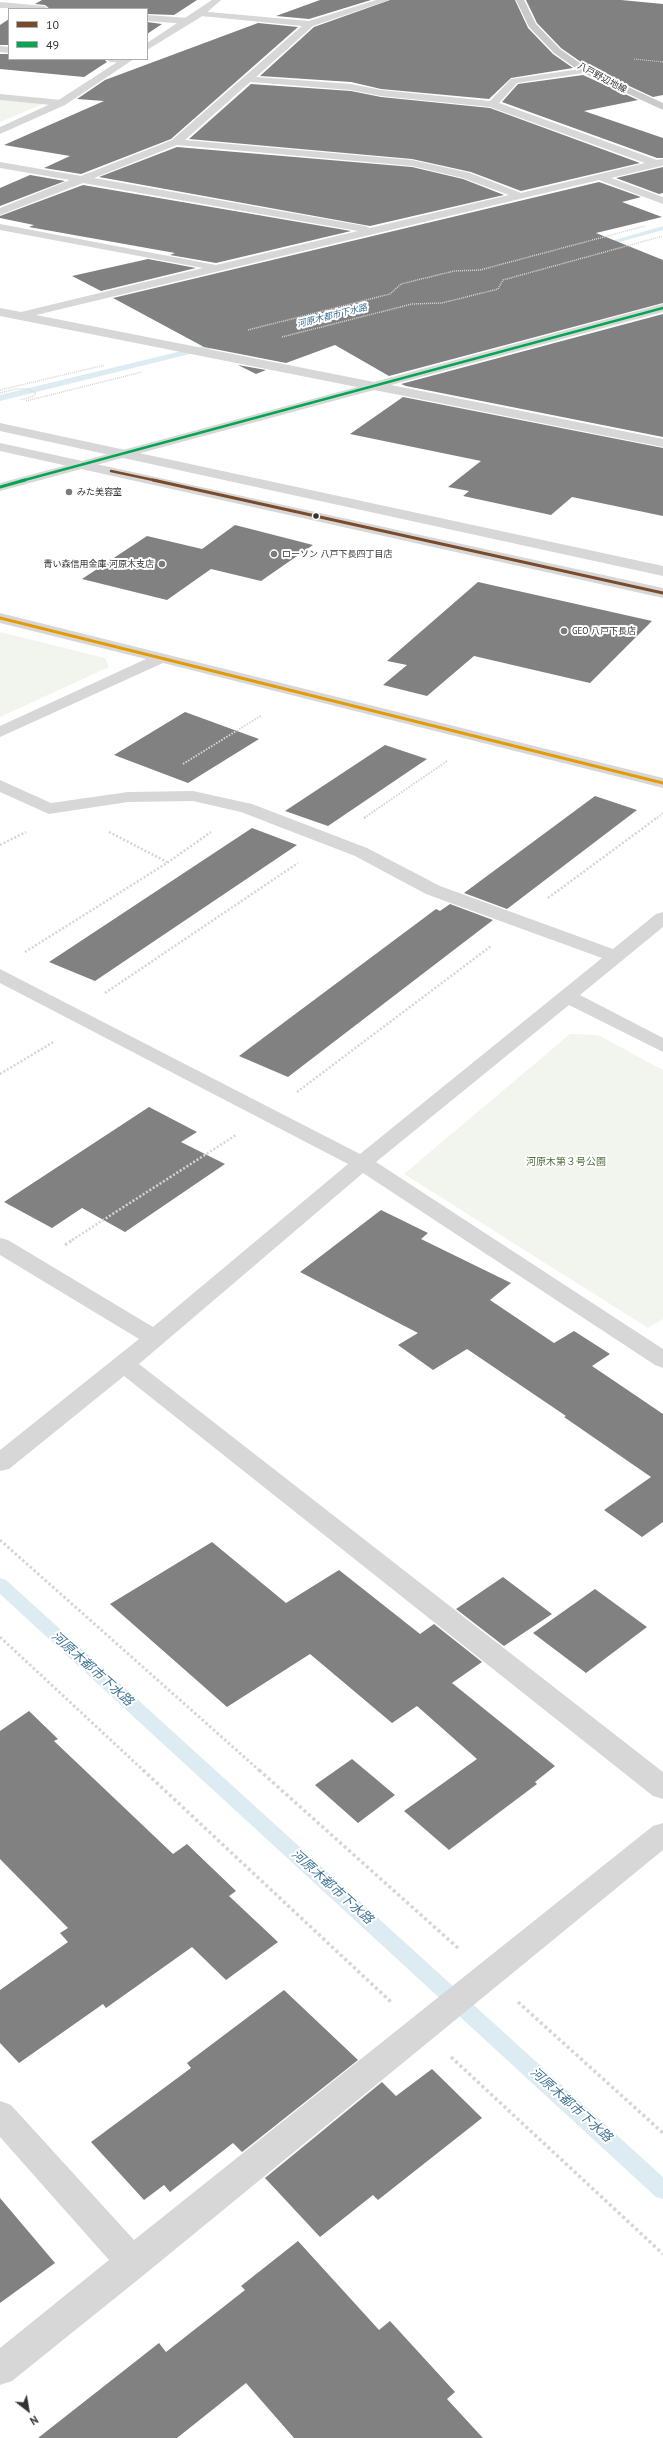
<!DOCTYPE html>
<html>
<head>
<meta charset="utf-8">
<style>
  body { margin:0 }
  #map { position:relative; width:663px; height:2438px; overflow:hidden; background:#fff; font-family:"PT Sans",sans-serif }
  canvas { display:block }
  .legend { position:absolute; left:8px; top:8px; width:140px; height:52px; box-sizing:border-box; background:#fff; border:1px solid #adadad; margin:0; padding:5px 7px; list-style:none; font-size:12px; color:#333 }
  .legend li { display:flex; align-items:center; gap:8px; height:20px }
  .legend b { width:20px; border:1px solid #adadad }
  .north { position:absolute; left:8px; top:2390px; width:40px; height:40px; -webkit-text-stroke:3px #fff; paint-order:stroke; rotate:149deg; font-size:11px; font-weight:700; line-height:16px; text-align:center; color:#333 }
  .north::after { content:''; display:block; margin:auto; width:14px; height:18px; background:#333; clip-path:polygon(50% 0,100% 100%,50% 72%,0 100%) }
</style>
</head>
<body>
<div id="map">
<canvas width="663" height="2438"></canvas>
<ul class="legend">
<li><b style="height:5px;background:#7a4b2a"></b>10</li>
<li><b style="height:5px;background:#00a651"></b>49</li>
</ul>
<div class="north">N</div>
</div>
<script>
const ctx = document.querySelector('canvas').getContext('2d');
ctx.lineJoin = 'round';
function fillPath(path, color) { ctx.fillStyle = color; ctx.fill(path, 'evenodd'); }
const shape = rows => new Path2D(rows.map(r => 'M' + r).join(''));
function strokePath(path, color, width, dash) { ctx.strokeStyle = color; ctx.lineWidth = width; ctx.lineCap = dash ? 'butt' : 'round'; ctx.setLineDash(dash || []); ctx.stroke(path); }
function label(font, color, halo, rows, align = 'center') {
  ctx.font = font + ' "PT Sans","Noto Sans JP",sans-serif'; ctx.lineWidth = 4; ctx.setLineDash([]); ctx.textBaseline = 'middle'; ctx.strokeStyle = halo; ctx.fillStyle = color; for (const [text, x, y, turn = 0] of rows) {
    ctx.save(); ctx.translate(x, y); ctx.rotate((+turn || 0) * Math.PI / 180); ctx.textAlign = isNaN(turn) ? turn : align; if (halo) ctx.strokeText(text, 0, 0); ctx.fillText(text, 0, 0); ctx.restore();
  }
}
fillPath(shape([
  [0,100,43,104,0,122],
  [0,632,105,658,109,667,0,717],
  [570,1034,598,1035,663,1070,663,1319,648,1328,404,1174]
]), '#f1f5ed');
fillPath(shape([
  [663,226,663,230,598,248,594,246,663,226],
  [223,341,227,343,226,345,0,401,0,395,223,341],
  [0,1578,6,1580,663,2177,663,2199,656,2197,0,1594,0,1578]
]), '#ddebf3');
fillPath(shape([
  [42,0,197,0,174,15,147,14,147,9,50,9,45,5,35,4],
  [320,0,371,0,309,19,276,16],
  [390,0,515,0,528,28,553,54,573,68,511,78,489,99,381,89,351,82,260,76,314,27],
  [526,0,621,0,663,4,663,95,653,97,588,67,561,48,537,23],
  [9,19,9,45,0,45,0,25],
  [147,22,162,24,147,34],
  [258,23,298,27,171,139,81,174,44,168,70,156,4,145,104,101,77,99,105,80],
  [0,54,9,54,9,59,104,59,107,62,84,77,0,69],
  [583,75,638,100,584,111,663,138,663,158,657,158,502,102,518,84],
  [251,84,351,91,381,97,490,108,640,163,521,191,471,172,412,159,189,139],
  [177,147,412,167,463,179,504,195,370,226,99,177],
  [663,167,663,193,659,194,616,178],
  [30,175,65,181,0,206,0,188],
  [599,182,641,197,622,202,662,217,596,233,663,260,663,303,389,376,335,345,286,363,204,347,113,298],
  [83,185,351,231,216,263,170,255,175,253,29,227,34,225,0,218,0,216],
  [148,259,196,268,101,291,72,276],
  [663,314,663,437,406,386,401,384],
  [238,365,266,370,256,374],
  [403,397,663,448,663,516,572,497,551,515,463,496,469,491,448,487,481,461,350,434],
  [235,525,313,545,261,581,211,569,167,600,82,579,147,536,202,549],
  [478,582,652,621,590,683,474,656,427,696,383,685,407,665,387,661],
  [185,712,259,739,188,783,114,755],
  [385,745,427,759,328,826,285,811],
  [595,796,637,810,507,909,464,893],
  [252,828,297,845,95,981,49,962],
  [450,904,493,920,288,1077,239,1056,436,909,440,911],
  [149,1107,197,1132,181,1142,225,1164,125,1232,82,1208,52,1228,4,1202],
  [381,1210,428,1233,421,1239,511,1283,490,1300,554,1343,574,1331,610,1354,592,1366,663,1414,663,1522,642,1537,604,1510,651,1477,564,1417,566,1416,467,1349,433,1370,398,1345,418,1333,300,1272],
  [212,1542,286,1603,339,1570,420,1634,434,1624,482,1662,452,1683,555,1766,535,1782,537,1784,449,1850,404,1811,477,1759,417,1706,392,1723,310,1654,227,1707,110,1604],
  [503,1577,552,1614,504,1646,456,1609],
  [595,1589,647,1627,586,1673,533,1633],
  [29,1711,58,1739,54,1741,173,1854,187,1844,236,1891,229,1896,278,1942,226,1980,192,1947,106,2008,103,2004,19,2063,0,2043,0,1990,68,1942,60,1933,68,1928,0,1859,0,1731],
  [352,1759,395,1795,358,1823,315,1785],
  [284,1990,358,2060,242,2152,233,2143,170,2192,164,2185,144,2200,91,2142,191,2068,187,2063],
  [432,2069,482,2118,378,2200,373,2195,320,2237,265,2178,382,2082,396,2096],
  [0,2198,55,2263,0,2303],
  [298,2241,379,2330,390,2321,455,2392,447,2399,483,2438,294,2438,246,2383,177,2438,38,2438,159,2343,166,2352,245,2290,241,2286]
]), '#818181');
strokePath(shape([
  [634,59,663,62]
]), '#d6d6d6', 1, [1, 1]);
strokePath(shape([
  [248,330,390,294,401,284,454,271,480,270,645,226],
  [282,337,412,304,442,303,498,289,503,280,663,236],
  [0,390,105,365],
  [0,393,15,389,28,389,36,393,32,397,20,400],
  [26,401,142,372]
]), '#d6d6d6', 1.5, [1, 1]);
strokePath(shape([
  [183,764,262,715],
  [364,818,447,761],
  [657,818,663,813]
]), '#d6d6d6', 2, [1.5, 1.5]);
strokePath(shape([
  [364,818,366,817],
  [109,832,167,862],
  [0,845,26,832],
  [548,898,658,817],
  [25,952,167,863,211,832],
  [105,993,298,863],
  [0,1074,55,1041],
  [297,1092,491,946],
  [72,1240,236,1135]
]), '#d6d6d6', 2.5, [2, 2]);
strokePath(shape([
  [65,1245,74,1239],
  [0,1540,260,1771],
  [0,1637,144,1771]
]), '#d6d6d6', 3, [2.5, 2.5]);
strokePath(shape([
  [143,1770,391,2002],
  [259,1770,459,1949],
  [518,2002,663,2133],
  [451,2057,663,2254]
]), '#d6d6d6', 3.5, [3, 3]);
fillPath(shape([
  [376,0,389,0,313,26,256,77,351,84,381,90,490,101,511,79,587,68,589,70,584,73,517,83,499,103,657,160,663,159,663,165,661,166,611,178,663,197,663,204,599,180,36,315,374,382,663,304,663,312,391,385,663,439,663,447,374,390,0,491,0,483,357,387,0,316,0,308,21,312,203,268,0,230,0,224,216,265,358,231,83,183,0,215,0,208,70,180,0,168,0,162,81,176,172,140,302,26,201,16,196,13,198,11,309,21,376,0],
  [250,82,351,90,381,96,490,107,645,163,521,193,470,173,412,160,185,140,250,82],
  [177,145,412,166,463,178,509,195,370,228,365,226,94,178,177,145],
  [0,2,44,6,49,9,0,8,0,2],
  [147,15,188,18,193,21,188,24,147,21,147,15],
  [0,46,9,47,9,53,0,52,0,46],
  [105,59,130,59,131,60,126,63,110,62,105,59],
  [0,94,61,100,66,103,61,106,0,100,0,94],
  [0,613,663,778,663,788,163,663,0,737,0,726,146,659,0,623,0,613],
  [0,780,51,803,128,792,193,791,252,804,367,848,440,886,613,949,656,914,663,912,663,927,580,995,663,1038,663,1052,569,1005,376,1162,663,1349,663,1368,655,1365,363,1173,139,1364,663,1772,663,1799,653,1796,124,1376,9,1469,0,1471,0,1450,139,1339,0,1255,0,1238,8,1240,153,1327,348,1164,0,983,0,969,360,1154,602,958,426,894,355,856,241,812,193,801,128,802,49,814,0,792,0,780],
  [663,1823,663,1850,145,2274,12,2381,0,2385,0,2348,109,2260,0,2137,0,2101,11,2105,134,2240,653,1826,663,1823]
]), '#d7d7d7');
fillPath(shape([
  [212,0,221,0,204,15,147,50,147,43,212,0],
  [122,59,134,59,65,105,0,134,0,127,57,101,122,59],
  [0,423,663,566,663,576,0,431,0,423],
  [0,443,663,588,663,598,0,451,0,443]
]), '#d7d7d7');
fillPath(shape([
  [516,0,524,0,536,24,560,49,587,68,663,103,663,110,581,72,554,53,529,27,516,0]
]), '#cacaca');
strokePath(shape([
  [111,471,158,481]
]), '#7a4b2a', 2.5);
strokePath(shape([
  [153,480,663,593]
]), '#7a4b2a', 3);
strokePath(shape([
  [21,481,663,308]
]), '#00a651', 2.5);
strokePath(shape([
  [0,487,25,480]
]), '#00a651', 3);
strokePath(shape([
  [0,618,663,783]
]), '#e39a05', 3);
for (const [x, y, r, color] of [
  [69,492,4,"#7a7a7a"],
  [316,516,3.5,"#333"],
  [274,554,4,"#7a7a7a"],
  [162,564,4,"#7a7a7a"],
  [564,631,4,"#7a7a7a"]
]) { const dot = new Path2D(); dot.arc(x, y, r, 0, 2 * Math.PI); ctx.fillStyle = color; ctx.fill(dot); strokePath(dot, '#fff', 1.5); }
label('9px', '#333', '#fff', [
  ["八戸野辺地線",602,78,28]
]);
label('italic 9px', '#3f7597', '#fff', [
  ["河原木都市下水路",332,316,-14]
]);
label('9px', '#333', '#fff', [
  ["みた美容室",77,492],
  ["ローソン 八戸下長四丁目店",282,554],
  ["青い森信用金庫 河原木支店",154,564,"right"],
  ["GEO 八戸下長店",572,631]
], 'left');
label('10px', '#56703f', '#fff', [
  ["河原木第３号公園",566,1162]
]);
label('italic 13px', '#3f7597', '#fff', [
  ["河原木都市下水路",92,1669,42],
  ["河原木都市下水路",332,1887,42],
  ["河原木都市下水路",571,2105,42]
]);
</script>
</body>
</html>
